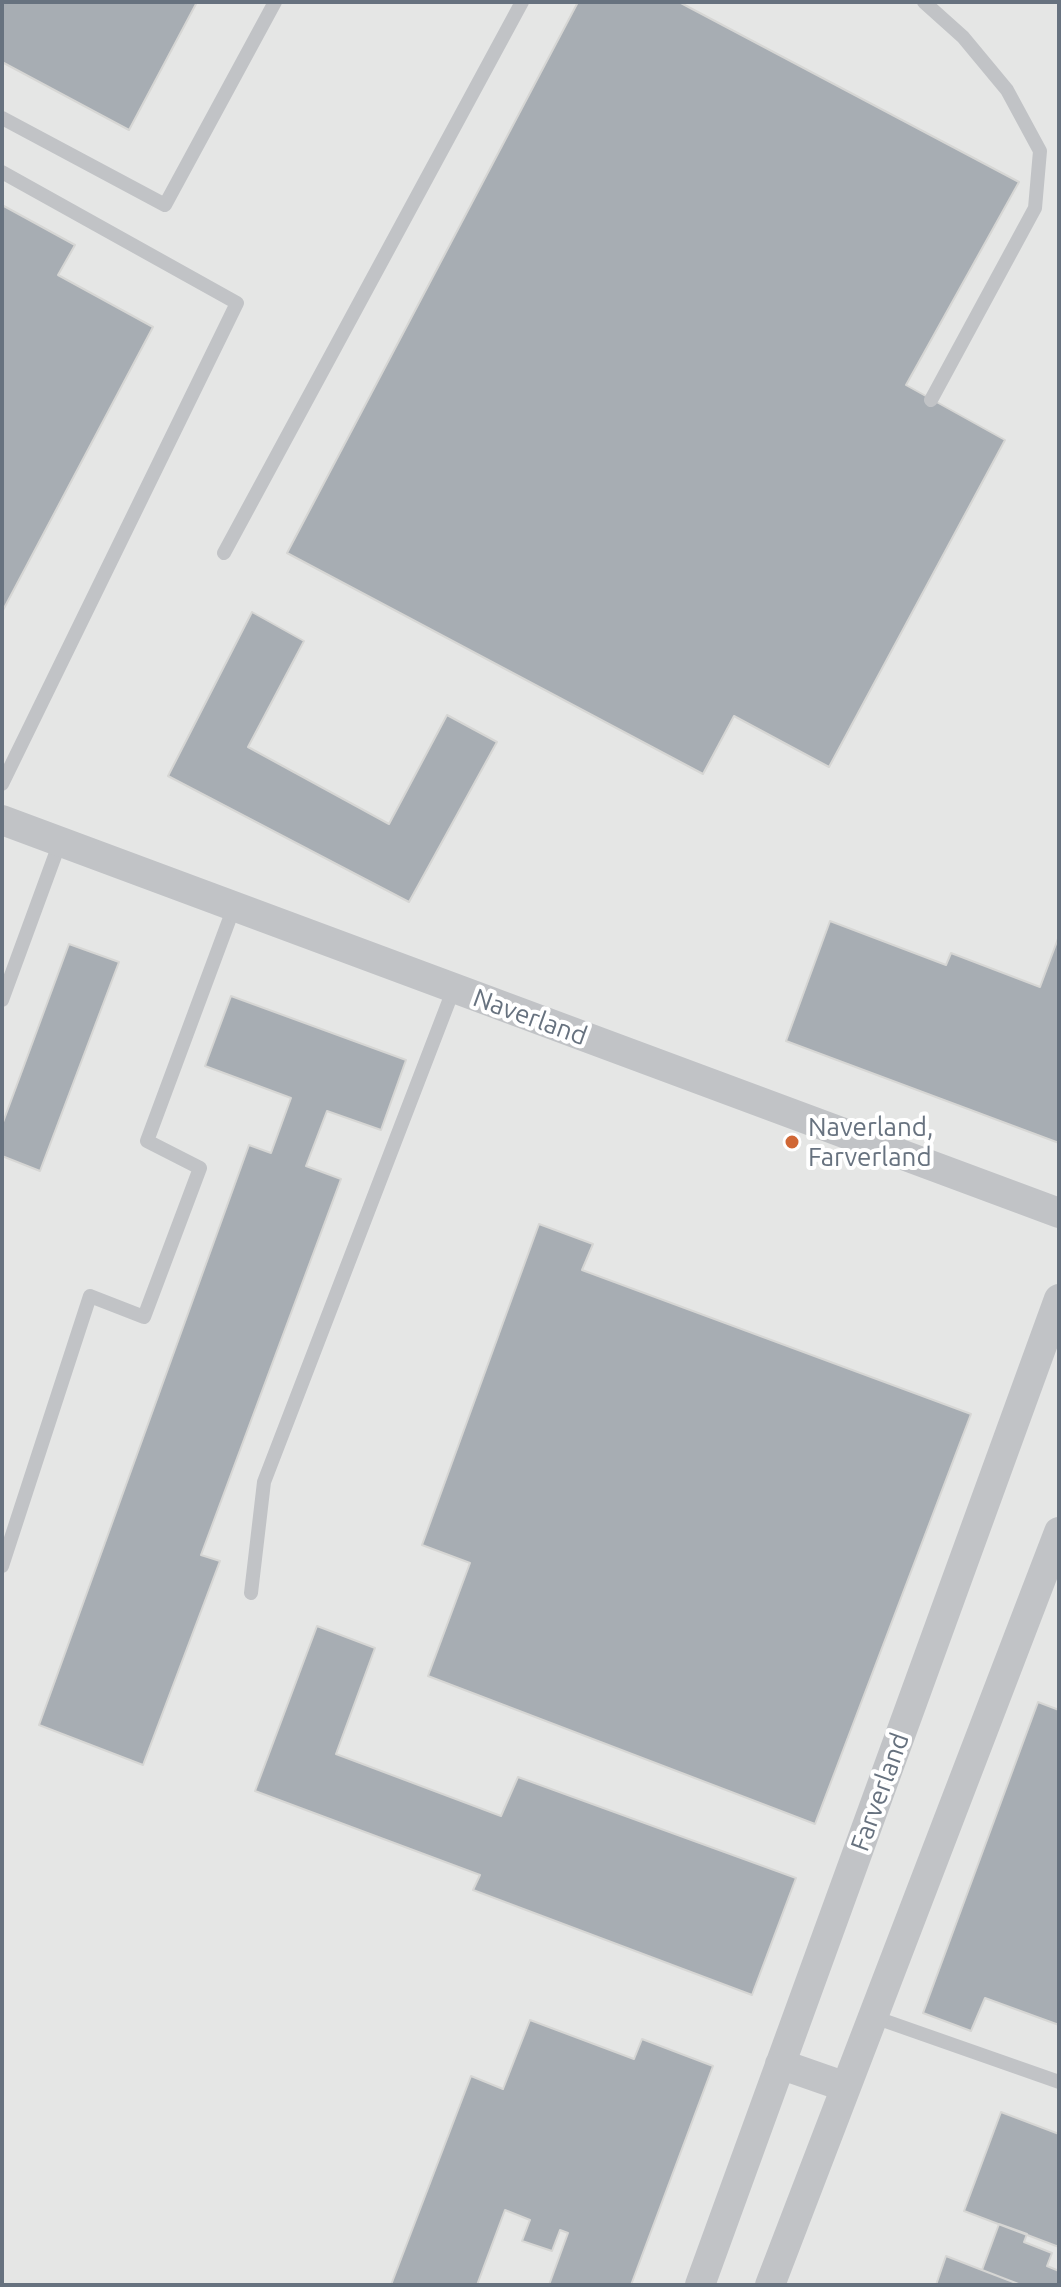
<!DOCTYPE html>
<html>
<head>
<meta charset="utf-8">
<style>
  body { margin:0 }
  #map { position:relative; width:1061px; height:2287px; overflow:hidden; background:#f4f5f1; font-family:Ubuntu,sans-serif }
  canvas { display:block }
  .frame { position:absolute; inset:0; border:4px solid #67727f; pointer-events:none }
</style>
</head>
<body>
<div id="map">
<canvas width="1061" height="2287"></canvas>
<div class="frame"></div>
</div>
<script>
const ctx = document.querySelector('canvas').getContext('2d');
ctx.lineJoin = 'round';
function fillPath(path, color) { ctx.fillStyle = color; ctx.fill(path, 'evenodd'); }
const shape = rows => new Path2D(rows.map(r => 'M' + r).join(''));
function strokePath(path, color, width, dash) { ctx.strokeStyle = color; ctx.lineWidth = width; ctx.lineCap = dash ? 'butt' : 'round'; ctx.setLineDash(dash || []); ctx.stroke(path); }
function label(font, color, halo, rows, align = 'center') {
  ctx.font = font + ' Ubuntu,sans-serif'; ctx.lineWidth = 8; ctx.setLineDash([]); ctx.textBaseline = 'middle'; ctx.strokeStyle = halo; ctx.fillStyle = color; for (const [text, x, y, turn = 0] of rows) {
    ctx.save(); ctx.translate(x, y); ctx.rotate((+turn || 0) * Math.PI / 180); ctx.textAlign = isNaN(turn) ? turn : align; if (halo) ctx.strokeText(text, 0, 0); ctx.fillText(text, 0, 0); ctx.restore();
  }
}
fillPath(shape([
  [2,2,1059,2,1059,2285,2,2285]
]), '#e5e6e5');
const building = shape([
  [2,2,197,2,129,130,2,62,2,2],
  [578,2,679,2,1019,182,906,385,1005,440,829,767,734,716,703,774,287,553,578,2],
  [2,205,75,245,58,275,153,327,2,612,2,205],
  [252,612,304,641,248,747,389,824,447,715,497,742,409,902,168,776,252,612],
  [830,921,946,965,951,953,1040,987,1059,936,1059,1143,786,1041,830,921],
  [69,944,119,962,40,1171,2,1156,2,1125,69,944],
  [231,996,406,1060,381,1130,327,1111,306,1166,341,1179,201,1555,220,1561,143,1765,39,1725,249,1145,271,1153,291,1098,205,1066,231,996],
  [539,1224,593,1244,582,1270,971,1414,815,1824,428,1676,470,1563,422,1545,539,1224],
  [317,1626,375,1648,336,1754,501,1816,518,1777,796,1878,752,1995,473,1890,480,1875,255,1791,317,1626],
  [1038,1702,1059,1710,1059,2025,985,1998,971,2031,923,2013,1038,1702],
  [530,2020,634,2059,642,2039,713,2066,631,2285,549,2285,568,2233,560,2230,552,2251,522,2241,530,2220,505,2210,477,2285,391,2285,471,2076,503,2089,530,2020],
  [1001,2112,1059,2134,1059,2247,964,2211,1001,2112],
  [999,2224,1027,2234,1024,2242,1052,2253,1047,2266,1059,2271,1059,2285,1021,2285,982,2270,999,2224],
  [946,2256,982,2270,1021,2285,936,2285,946,2256]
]);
fillPath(building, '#a7adb3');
strokePath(building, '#d6d6d4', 2);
strokePath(shape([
  [924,2,963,37,1007,90,1040,151,1035,208,931,400],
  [2,118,165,205,275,2],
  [2,172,237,303,2,784],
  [224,553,522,2],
  [2,1000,60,842],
  [2,1566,90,1296,144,1317,200,1168,147,1141,234,907],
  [251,1593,264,1482,454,988],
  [871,2016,1059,2082]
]), '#c1c3c6', 14);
strokePath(shape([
  [2,820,1059,1213],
  [780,2064,843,2086],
  [700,2285,1059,1299],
  [770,2285,1059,1532]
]), '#c1c3c6', 30);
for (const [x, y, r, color] of [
  [792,1142,8,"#d06735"]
]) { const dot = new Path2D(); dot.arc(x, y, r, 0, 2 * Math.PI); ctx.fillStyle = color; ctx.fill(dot); strokePath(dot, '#fff', 3); }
label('26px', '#67727f', '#fff', [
  ["Naverland",530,1017,20],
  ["Farverland",880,1792,-70]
]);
label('26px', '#67727f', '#fff', [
  ["Naverland,",808,1127],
  ["Farverland",808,1157]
], 'left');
</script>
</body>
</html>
